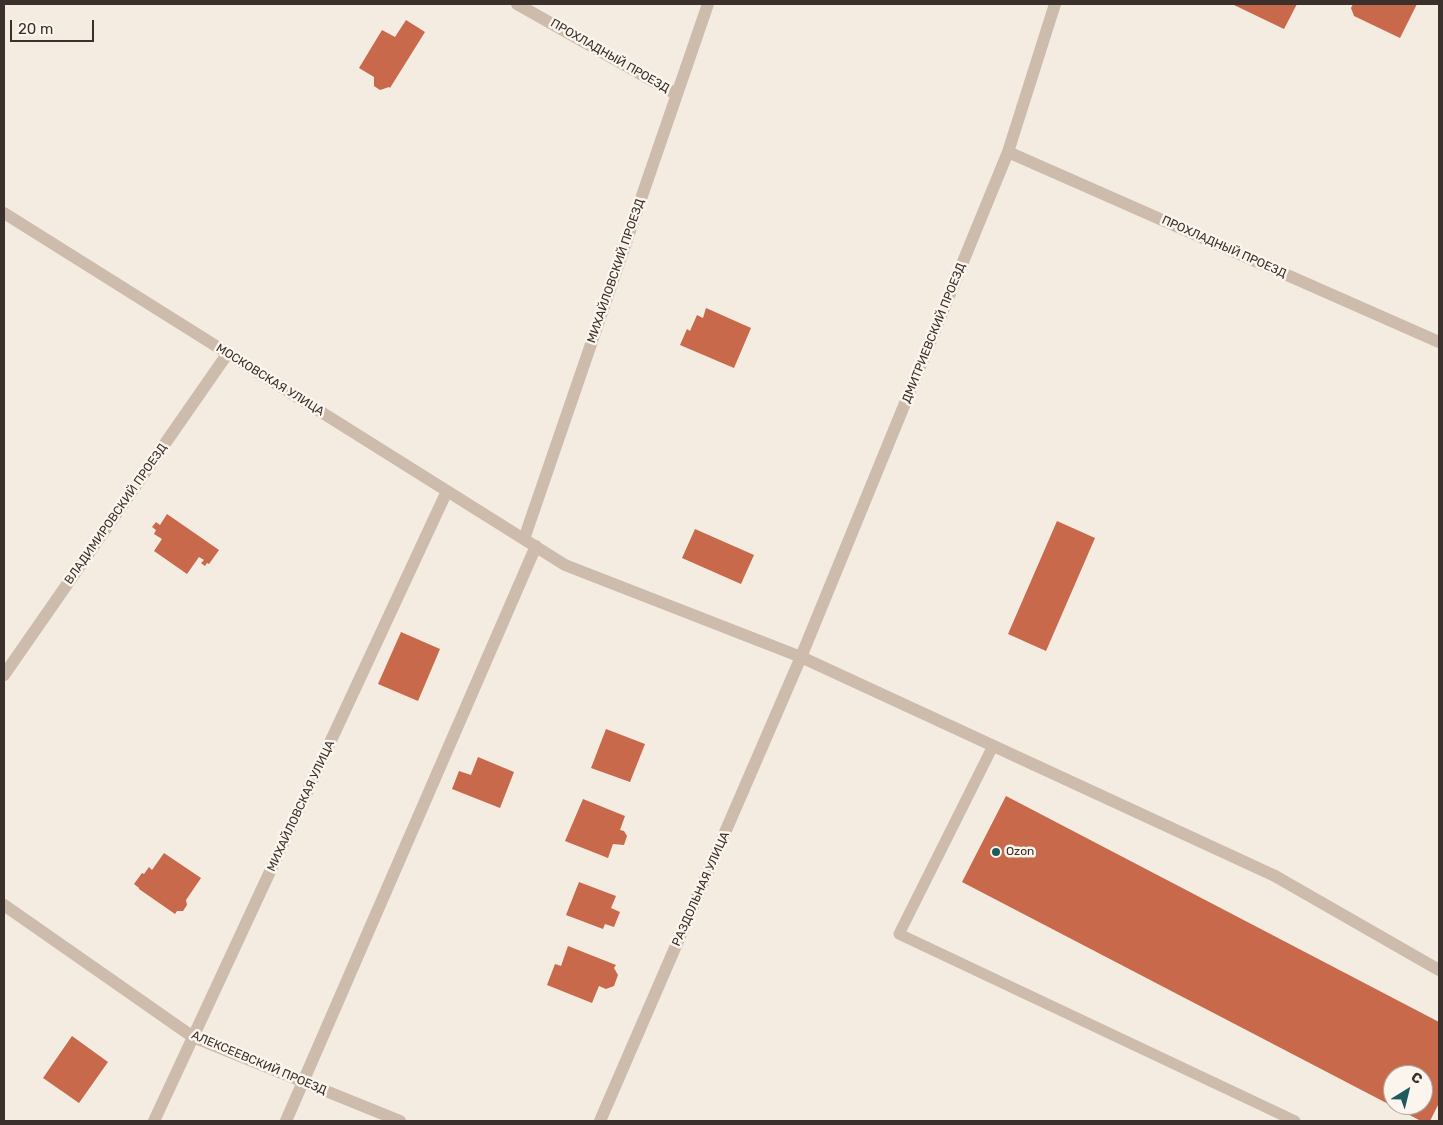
<!DOCTYPE html>
<html>
<head>
<meta charset="utf-8">
<style>
  body { margin:0 }
  #map { position:relative; width:1443px; height:1125px; overflow:hidden; background:#f4ebe1; font-family:Rubik,sans-serif }
  canvas { display:block }
  .frame { position:absolute; inset:0; border:5px solid #3b302b; pointer-events:none }
  .north { position:absolute; left:1383px; top:1065px; width:50px; height:50px; box-sizing:border-box; background:#fbf5ee; border:1px solid #aea6a0; border-radius:50%; rotate:36deg; font-size:14px; font-weight:700; line-height:20px; text-align:center; color:#3b302b }
  .north::after { content:''; display:block; margin:auto; width:18px; height:22px; background:#1f5a5e; clip-path:polygon(50% 0,100% 100%,50% 72%,0 100%) }
  .scale { position:absolute; left:10px; top:20px; width:84px; height:22px; box-sizing:border-box; border:2px solid #3b302b; border-top:0; padding-left:6px; font-size:15px; line-height:18px; white-space:nowrap; color:#3b302b; -webkit-text-stroke:4px #fbf5ee; paint-order:stroke }
</style>
</head>
<body>
<div id="map">
<canvas width="1443" height="1125"></canvas>
<div class="frame"></div>
<div class="north">С</div>
<div class="scale">20 m</div>
</div>
<script>
const ctx = document.querySelector('canvas').getContext('2d');
ctx.lineJoin = 'round';
function fillPath(path, color) { ctx.fillStyle = color; ctx.fill(path, 'evenodd'); }
const shape = rows => new Path2D(rows.map(r => 'M' + r).join(''));
function strokePath(path, color, width, dash) { ctx.strokeStyle = color; ctx.lineWidth = width; ctx.lineCap = dash ? 'butt' : 'round'; ctx.setLineDash(dash || []); ctx.stroke(path); }
function label(font, color, halo, rows, align = 'center') {
  ctx.font = font + ' Rubik,sans-serif'; ctx.lineWidth = 5; ctx.setLineDash([]); ctx.textBaseline = 'middle'; ctx.strokeStyle = halo; ctx.fillStyle = color; for (const [text, x, y, turn = 0] of rows) {
    ctx.save(); ctx.translate(x, y); ctx.rotate((+turn || 0) * Math.PI / 180); ctx.textAlign = isNaN(turn) ? turn : align; if (halo) ctx.strokeText(text, 0, 0); ctx.fillText(text, 0, 0); ctx.restore();
  }
}
fillPath(shape([
  [1235,4,1297,4,1284,29,1234,5],
  [1353,4,1417,4,1400,38,1354,16,1351,8],
  [406,20,425,32,390,88,389,87,380,90,374,86,374,77,359,68,382,30,395,37],
  [706,308,751,328,734,368,680,345,687,329,690,331,697,315,703,318],
  [167,514,219,550,209,564,207,563,205,566,201,563,204,560,199,557,187,574,154,551,162,539,154,534,156,530,152,527,156,522,160,525],
  [1057,521,1095,538,1046,651,1008,634],
  [695,529,754,555,741,584,682,558],
  [401,632,440,649,418,701,378,684],
  [606,729,645,744,630,782,591,768],
  [478,757,514,772,500,808,452,789,459,771,471,775],
  [1006,796,1439,1022,1439,1103,1430,1121,1421,1121,962,882],
  [1393,1075,1423,1075,1423,1105,1393,1105],
  [583,799,625,816,620,830,624,831,627,836,624,845,613,844,608,858,565,841],
  [164,853,201,878,186,900,187,905,183,911,177,911,175,914,139,889,139,888,134,884,142,873,144,874,149,867,152,870],
  [579,882,616,896,611,908,620,912,614,927,605,924,603,929,566,915],
  [568,946,616,965,614,968,618,975,614,986,606,989,599,986,592,1003,547,985,555,964,561,966],
  [72,1036,108,1062,79,1103,43,1078]
]), '#c8694b');
strokePath(shape([
  [993,746,899,934,1295,1121]
]), '#cdbbac', 11);
strokePath(shape([
  [517,4,676,94],
  [1008,152,1439,342],
  [4,213,565,565,801,657,1275,876,1439,970],
  [524,539,708,4],
  [4,675,228,353],
  [4,905,193,1037,400,1121],
  [154,1121,447,491],
  [286,1121,536,546],
  [600,1121,801,657,1008,152,1055,4]
]), '#cdbbac', 12);
for (const [x, y, r, color] of [
  [996,852,5,"#1f5a5e"]
]) { const dot = new Path2D(); dot.arc(x, y, r, 0, 2 * Math.PI); ctx.fillStyle = color; ctx.fill(dot); strokePath(dot, '#fbf5ee', 2); }
label('12px', '#3b302b', '#fbf5ee', [
  ["ПРОХЛАДНЫЙ ПРОЕЗД",610,56,30],
  ["ПРОХЛАДНЫЙ ПРОЕЗД",1224,247,24],
  ["МИХАЙЛОВСКИЙ ПРОЕЗД",616,271,-71],
  ["ДМИТРИЕВСКИЙ ПРОЕЗД",934,333,-68],
  ["МОСКОВСКАЯ УЛИЦА",270,380,32],
  ["ВЛАДИМИРОВСКИЙ ПРОЕЗД",116,514,-55],
  ["МИХАЙЛОВСКАЯ УЛИЦА",301,806,-65],
  ["РАЗДОЛЬНАЯ УЛИЦА",701,889,-66],
  ["АЛЕКСЕЕВСКИЙ ПРОЕЗД",259,1063,23]
]);
label('12px', '#3b302b', '#fbf5ee', [
  ["Ozon",1006,852]
], 'left');
</script>
</body>
</html>
